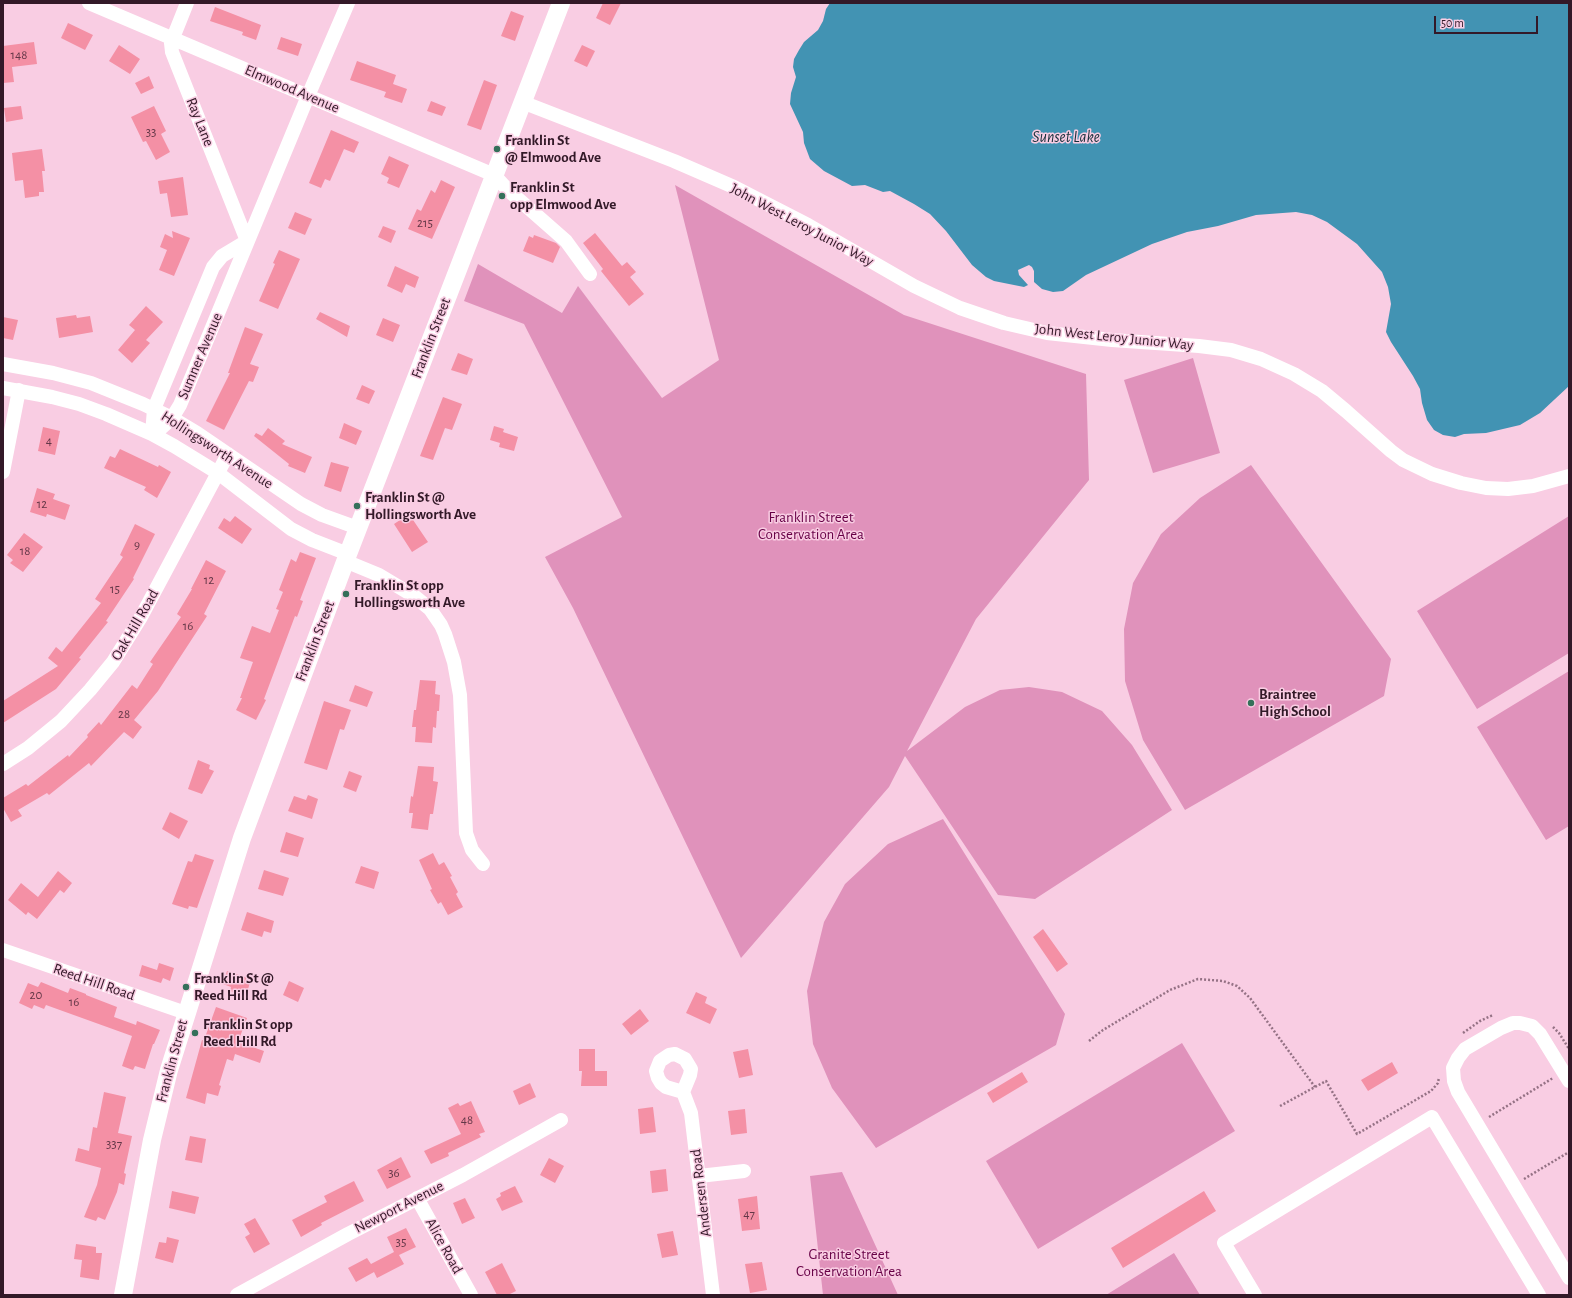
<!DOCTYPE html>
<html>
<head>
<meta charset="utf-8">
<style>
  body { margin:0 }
  #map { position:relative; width:1572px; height:1298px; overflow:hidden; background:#f9cde3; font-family:"Alegreya Sans",sans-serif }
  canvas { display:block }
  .frame { position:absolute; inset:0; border:4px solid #331928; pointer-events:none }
  .scale { position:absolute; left:1434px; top:16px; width:104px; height:18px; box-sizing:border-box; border:2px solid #331928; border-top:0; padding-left:5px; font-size:12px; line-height:14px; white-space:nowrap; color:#331928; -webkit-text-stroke:3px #f9cde3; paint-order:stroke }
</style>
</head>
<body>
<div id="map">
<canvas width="1572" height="1298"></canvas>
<div class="frame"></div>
<div class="scale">50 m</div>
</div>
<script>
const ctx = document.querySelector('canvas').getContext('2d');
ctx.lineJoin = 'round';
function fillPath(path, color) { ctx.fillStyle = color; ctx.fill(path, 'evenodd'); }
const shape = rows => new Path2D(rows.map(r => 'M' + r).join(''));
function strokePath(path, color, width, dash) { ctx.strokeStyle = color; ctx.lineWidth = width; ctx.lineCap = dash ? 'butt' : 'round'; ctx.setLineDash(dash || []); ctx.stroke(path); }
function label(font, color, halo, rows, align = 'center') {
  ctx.font = font + ' "Alegreya Sans",sans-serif'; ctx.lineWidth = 3; ctx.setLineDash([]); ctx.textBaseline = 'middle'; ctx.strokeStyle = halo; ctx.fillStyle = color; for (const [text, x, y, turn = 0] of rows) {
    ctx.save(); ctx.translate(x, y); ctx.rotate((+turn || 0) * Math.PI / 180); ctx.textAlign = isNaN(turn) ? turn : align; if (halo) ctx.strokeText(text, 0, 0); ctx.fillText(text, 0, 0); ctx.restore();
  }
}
fillPath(shape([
  [675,185,904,315,1086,374,1089,480,976,619,907,751,965,707,1000,690,1029,687,1062,692,1102,711,1132,745,1172,810,1035,899,998,895,905,756,889,787,741,958,573,608,545,557,622,517,524,324,464,301,478,264,562,313,578,286,662,398,719,360],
  [1193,358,1220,453,1153,473,1124,380],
  [1251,465,1391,659,1384,696,1185,810,1143,740,1125,681,1124,629,1133,583,1161,534,1200,498],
  [1569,516,1569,653,1477,709,1417,611],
  [1569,671,1569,826,1546,840,1477,727],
  [943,819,1065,1014,1056,1045,876,1148,832,1088,813,1044,807,991,824,922,845,884,888,844],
  [1182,1043,1235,1131,1038,1249,986,1161],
  [842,1172,898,1295,823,1295,810,1176],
  [1174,1253,1200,1295,1106,1295]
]), '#e092bb');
fillPath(shape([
  [830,3,1569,3,1569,386,1540,413,1520,425,1486,433,1464,434,1455,437,1443,435,1434,430,1427,420,1422,403,1420,389,1413,376,1391,342,1386,332,1391,304,1388,287,1382,272,1357,244,1327,222,1312,215,1296,212,1256,215,1218,226,1187,232,1152,244,1086,275,1063,291,1053,292,1042,289,1034,282,1034,271,1032,267,1029,265,1018,270,1019,275,1028,285,1024,287,994,281,986,277,972,265,946,231,930,214,914,204,890,191,883,192,865,185,852,186,824,171,810,159,804,143,803,132,790,104,791,93,796,77,793,67,794,59,799,50,804,42,818,30,823,21,826,9]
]), '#4293b3');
fillPath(shape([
  [603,3,621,3,610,25,596,18],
  [215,7,261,25,256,40,242,35,243,32,210,21],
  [511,11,524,16,515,41,501,36],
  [68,23,93,35,85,50,61,38],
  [281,37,302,44,298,56,277,49],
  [34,42,37,64,12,67,14,82,3,83,3,46],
  [119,45,140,59,130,74,109,61],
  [582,45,595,51,587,67,574,61],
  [357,61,396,75,393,84,407,89,402,103,384,97,386,92,350,80],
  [149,76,154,88,141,94,135,83],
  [484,80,497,85,481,130,467,125],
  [431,101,446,107,442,116,427,111],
  [21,106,23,119,6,122,4,108],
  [154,106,166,131,161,134,170,152,156,160,146,141,143,142,131,117],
  [331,130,359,142,354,153,344,149,330,181,325,179,321,188,309,183],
  [42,149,45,171,42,171,44,192,39,192,39,196,25,198,23,180,15,181,12,153],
  [389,156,409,165,399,188,387,183,389,178,381,174],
  [183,177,188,215,171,217,167,193,160,194,158,181],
  [441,180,455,187,432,239,408,229,417,209,421,211,431,190,435,193],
  [295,212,312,219,305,235,288,228],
  [383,226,396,231,391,243,378,237],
  [172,231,190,238,174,276,159,270,167,250,160,247,165,234,173,238],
  [595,233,622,266,627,262,636,272,630,277,644,294,629,306,601,271,603,269,583,243],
  [534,235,556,243,560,247,553,263,523,251,529,236,533,238],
  [279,250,300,259,278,309,259,301,275,264,273,263],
  [395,266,419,277,415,288,406,284,402,293,387,286],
  [146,306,163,322,146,340,150,343,132,363,118,350,135,330,129,325],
  [320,312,350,326,347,337,316,319],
  [76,315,77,318,90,316,93,332,59,338,56,318],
  [3,317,18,320,13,340,3,338],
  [383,318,400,325,393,342,376,335],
  [245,327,263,334,250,364,259,367,253,382,249,381,224,430,206,421,230,373,228,373],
  [458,353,473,359,467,375,451,370],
  [362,385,375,391,369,404,356,399],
  [443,397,462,404,452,430,445,428,433,460,420,456],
  [344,423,362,431,356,445,339,438],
  [494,426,504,429,503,432,518,437,514,451,499,447,500,443,490,440],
  [43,427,60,431,55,455,38,451],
  [268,428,285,441,282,444,312,457,305,473,288,466,289,464,254,436,256,433,262,436],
  [120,449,158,467,159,465,171,472,157,498,144,490,146,487,104,468,110,456,115,458],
  [331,462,349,467,341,492,324,486],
  [37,488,55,494,53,499,70,505,65,520,47,514,46,517,30,512],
  [409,514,428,542,412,552,394,524],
  [235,516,252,529,242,544,218,528,224,518,230,522],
  [135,524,155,534,133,578,134,579,106,621,108,622,79,658,81,659,56,689,3,723,3,701,58,666,48,658,56,647,62,652,101,603,95,599,123,557,120,555],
  [24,533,43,547,23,572,10,563,13,560,7,555],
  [300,552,316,558,300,600,303,601,297,617,295,616,264,699,266,700,256,720,236,710,242,698,240,698,253,662,240,658,252,626,270,633,279,610,276,609,283,592,279,590,291,559,296,562],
  [206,560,226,571,204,614,207,616,158,691,134,720,142,727,133,739,124,732,91,766,89,763,49,795,47,793,18,810,22,816,11,822,3,808,3,798,26,784,28,786,68,755,69,757,88,737,87,735,99,722,101,725,132,685,137,689,153,664,150,662,181,617,177,614,192,589,191,589],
  [420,680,436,681,435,694,440,695,439,711,437,711,436,728,433,727,432,743,415,742,416,727,412,727,414,710,416,710],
  [355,685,373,692,367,707,349,701],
  [324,701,351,710,344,730,340,729,327,770,304,763],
  [198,760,210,765,209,769,214,771,202,794,188,789],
  [418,766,434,767,433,781,438,782,433,814,430,814,428,830,411,828,413,813,409,813,411,796,413,797],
  [349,771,362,776,356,792,343,787],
  [308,795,318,799,312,819,288,811,294,796,306,800],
  [170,812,188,821,179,839,162,829],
  [286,832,304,838,298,857,280,852],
  [433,853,439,865,444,862,452,876,450,877,458,892,456,894,463,907,448,915,441,902,438,904,430,890,432,889,419,860],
  [195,854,214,860,197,908,189,906,188,909,172,904,188,861,192,862],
  [361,866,379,872,374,889,355,883],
  [264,870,289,878,283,896,258,889],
  [58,871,72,883,64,893,60,890,37,919,28,912,26,915,8,900,21,883,38,897],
  [247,912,274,921,271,933,264,931,262,937,241,930],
  [1043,929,1068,964,1057,972,1033,937],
  [159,963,174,968,170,981,163,978,161,983,139,976,142,965,157,970],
  [227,971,251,979,246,996,230,991,231,987,223,984],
  [289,981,304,988,298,1002,283,995],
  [41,982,68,993,70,988,86,994,86,995,117,1007,114,1017,136,1025,137,1021,160,1030,154,1044,153,1044,145,1069,135,1066,133,1070,122,1066,132,1036,46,1005,44,1009,34,1005,32,1009,19,1003,28,983,38,987],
  [696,992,707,997,705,1003,717,1009,710,1024,686,1013],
  [216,1007,247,1018,238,1042,264,1051,260,1063,235,1054,233,1061,227,1059,219,1085,221,1086,218,1096,207,1093,205,1104,186,1098,202,1040,204,1040],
  [640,1009,649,1021,631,1035,622,1024],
  [579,1049,595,1049,595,1071,607,1071,607,1086,581,1086,582,1071,579,1071],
  [748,1049,753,1075,739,1078,733,1052],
  [1392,1062,1398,1073,1368,1091,1361,1080],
  [1022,1072,1028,1082,993,1103,987,1093],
  [530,1083,536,1097,519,1105,513,1091],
  [104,1092,126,1097,118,1133,132,1136,124,1173,126,1174,124,1185,119,1183,117,1192,105,1220,98,1217,96,1221,84,1217,97,1185,101,1168,75,1161,78,1148,89,1151,93,1127,97,1128],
  [471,1101,485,1132,479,1134,481,1137,448,1153,449,1156,431,1164,424,1151,461,1134,448,1108,458,1103,460,1106],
  [653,1107,656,1132,640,1134,638,1109],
  [745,1109,747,1133,731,1135,728,1111],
  [190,1136,206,1139,202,1163,185,1160],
  [401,1157,411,1177,387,1189,377,1170],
  [549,1158,564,1166,555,1183,540,1175],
  [666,1169,668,1191,652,1193,650,1171],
  [354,1181,364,1201,321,1223,322,1225,301,1237,292,1220,327,1202,324,1196],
  [515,1186,523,1202,502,1211,496,1199,501,1196,500,1193],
  [172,1191,199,1197,195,1214,169,1208],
  [1204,1191,1216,1211,1123,1268,1111,1248],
  [757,1196,760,1229,742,1231,738,1199],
  [465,1198,475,1218,462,1224,453,1203],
  [255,1218,270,1244,254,1253,245,1237,250,1234,244,1224],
  [406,1228,416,1247,399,1255,404,1264,377,1278,374,1272,356,1282,348,1268,367,1258,371,1264,394,1252,387,1237],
  [673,1231,678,1255,662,1258,657,1234],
  [167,1237,179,1240,173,1263,155,1258,159,1242,166,1243],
  [76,1244,96,1247,96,1253,102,1253,99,1280,80,1277,82,1260,74,1259],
  [762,1262,767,1290,750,1293,745,1264],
  [502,1263,516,1291,508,1295,497,1295,485,1272]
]), '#f490a5');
strokePath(shape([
  [1553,1027,1559,1033,1569,1049],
  [1463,1033,1480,1021,1493,1015],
  [1089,1041,1103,1030,1170,990,1198,979,1223,981,1237,986,1250,998,1315,1087],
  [1280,1106,1326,1081,1357,1134,1431,1091,1438,1083,1439,1077],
  [1489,1117,1553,1078],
  [1524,1179,1569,1152]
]), '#957285', 2.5, [2, 2]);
strokePath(shape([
  [89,3,494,175,508,190,566,241,590,274],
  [187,3,171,43,172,52,247,241],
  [522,102,674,161,734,187,808,225,914,286,960,308,1004,323,1047,333,1112,340,1199,346,1231,350,1261,359,1294,374,1322,391,1346,411,1391,451,1403,460,1432,474,1461,483,1486,488,1508,489,1533,486,1569,476],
  [247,241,222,256,213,267,154,409,152,434,160,429,172,418,180,405,308,96,348,3],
  [3,364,53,373,91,383,143,404,172,418,197,433,301,504,322,515,358,528],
  [3,388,52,397,79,404,106,414,152,434,174,446,218,473,291,529,312,540,348,554],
  [3,472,19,390],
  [345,561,379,575,414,596,430,609,441,625,445,634,454,662,460,695,466,833,472,850,483,864],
  [3,764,28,748,61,721,90,690,113,662,141,617,228,454],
  [3,950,186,1013],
  [675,1054,685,1059,691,1069,690,1075,683,1092,666,1087,661,1083,658,1078,656,1071,660,1061,669,1055,675,1054],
  [1569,1081,1540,1034,1532,1026,1520,1023,1513,1023,1501,1028,1465,1049,1458,1058,1453,1068,1454,1081,1458,1092,1569,1278],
  [683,1092,691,1113,713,1295],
  [699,1176,744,1171],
  [417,1198,471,1295],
  [237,1295,348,1234,463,1175,561,1120],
  [1255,1295,1224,1243,1432,1117,1539,1295]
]), '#fff', 14);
strokePath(shape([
  [123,1295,152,1140,169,1070,242,838,348,554,561,3]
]), '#fff', 18);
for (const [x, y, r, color] of [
  [497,149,4,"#34705a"],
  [502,196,4,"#34705a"],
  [357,506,4,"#34705a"],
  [346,594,4,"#34705a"],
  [1251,703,4,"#34705a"],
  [186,987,4,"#34705a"],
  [195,1033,4,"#34705a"]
]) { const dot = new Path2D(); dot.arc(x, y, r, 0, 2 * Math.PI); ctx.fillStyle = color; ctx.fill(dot); strokePath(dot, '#f9cde3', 1.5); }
label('13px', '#633747', null, [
  ["148",19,55],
  ["33",151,132],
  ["215",425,223],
  ["4",49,441],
  ["12",42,504],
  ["9",137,545],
  ["18",25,551],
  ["12",209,580],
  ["15",115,589],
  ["16",188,626],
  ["28",124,714],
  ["20",36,995],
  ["16",74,1002],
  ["48",467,1120],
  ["337",114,1144],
  ["36",394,1173],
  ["47",749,1214],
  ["35",401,1242]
]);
label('15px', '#331928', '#f9cde3', [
  ["Elmwood Avenue",292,89,23],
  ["Ray Lane",200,122,68],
  ["John West Leroy Junior Way",802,225,28],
  ["John West Leroy Junior Way",1114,337,6],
  ["Franklin Street",431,338,-69],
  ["Sumner Avenue",200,356,-67],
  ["Hollingsworth Avenue",217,450,33],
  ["Oak Hill Road",135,625,-60],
  ["Franklin Street",315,641,-69],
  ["Reed Hill Road",94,982,19],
  ["Franklin Street",172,1061,-75],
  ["Andersen Road",701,1193,-97],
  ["Newport Avenue",399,1207,-27],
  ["Alice Road",444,1246,61]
]);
label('bold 15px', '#331928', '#f9cde3', [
  ["Franklin St",505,140],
  ["@ Elmwood Ave",505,157],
  ["Franklin St",510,187],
  ["opp Elmwood Ave",510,204],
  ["Franklin St @",365,497],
  ["Hollingsworth Ave",365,514],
  ["Franklin St opp",354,585],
  ["Hollingsworth Ave",354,602],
  ["Braintree",1259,694],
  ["High School",1259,711],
  ["Franklin St @",194,978],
  ["Reed Hill Rd",194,995],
  ["Franklin St opp",203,1024],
  ["Reed Hill Rd",203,1041]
], 'left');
label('15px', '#670046', '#f9cde3', [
  ["Franklin Street",811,517],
  ["Conservation Area",811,534],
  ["Granite Street",849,1254],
  ["Conservation Area",849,1271]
]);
label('italic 16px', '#162f3a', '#f9cde3', [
  ["Sunset Lake",1066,137]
]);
</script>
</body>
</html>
